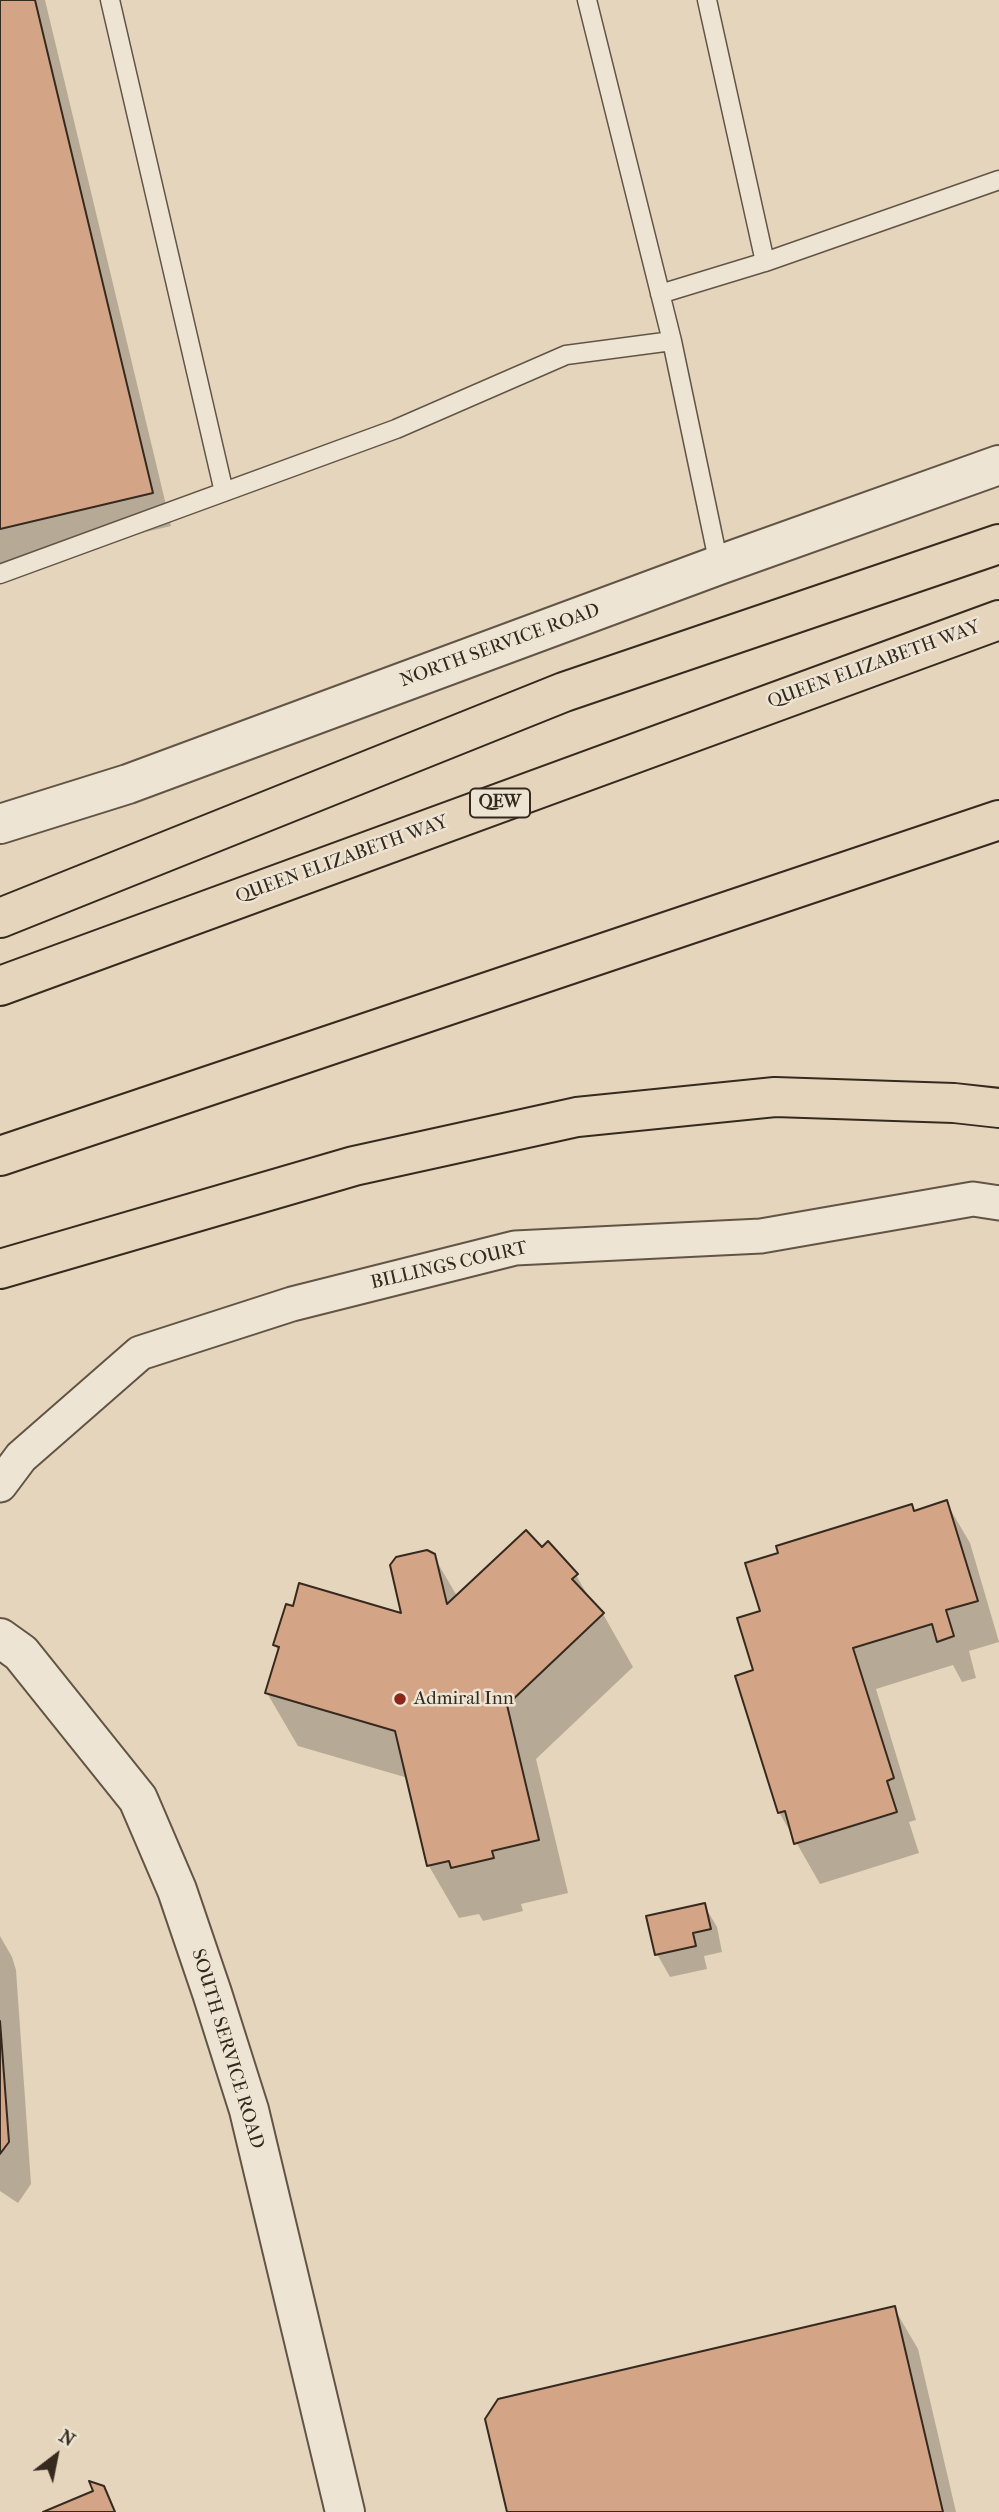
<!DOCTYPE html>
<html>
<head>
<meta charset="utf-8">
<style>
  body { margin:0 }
  #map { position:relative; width:999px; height:2512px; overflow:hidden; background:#e4d5bc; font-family:"IM FELL French Canon",serif }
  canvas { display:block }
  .north { position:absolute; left:21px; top:2421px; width:70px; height:70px; -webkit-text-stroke:5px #ede4d3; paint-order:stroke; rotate:32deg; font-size:19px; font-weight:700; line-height:28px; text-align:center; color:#362a1f }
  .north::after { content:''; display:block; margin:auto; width:24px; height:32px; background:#362a1f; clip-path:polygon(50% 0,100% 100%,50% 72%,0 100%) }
</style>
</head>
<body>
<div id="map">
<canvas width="999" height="2512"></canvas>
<div class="north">N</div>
</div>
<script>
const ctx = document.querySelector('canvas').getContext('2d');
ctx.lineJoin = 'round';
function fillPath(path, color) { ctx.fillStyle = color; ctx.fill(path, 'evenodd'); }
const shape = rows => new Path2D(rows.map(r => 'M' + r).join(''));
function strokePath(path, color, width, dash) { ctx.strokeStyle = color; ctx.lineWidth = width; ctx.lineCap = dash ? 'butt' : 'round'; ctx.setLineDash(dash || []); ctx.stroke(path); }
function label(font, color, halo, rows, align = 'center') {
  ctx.font = font + ' "IM FELL French Canon",serif'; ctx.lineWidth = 5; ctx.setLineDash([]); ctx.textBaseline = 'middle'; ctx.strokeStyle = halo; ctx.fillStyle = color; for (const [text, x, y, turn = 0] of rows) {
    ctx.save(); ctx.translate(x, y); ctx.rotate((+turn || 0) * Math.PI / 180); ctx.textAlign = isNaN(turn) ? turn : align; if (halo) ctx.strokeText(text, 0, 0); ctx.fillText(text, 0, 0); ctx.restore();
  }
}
fillPath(shape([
  [0,0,45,0,171,526,0,566],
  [946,1502,970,1543,999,1642,969,1651,976,1678,962,1682,953,1665,876,1689,916,1820,909,1822,919,1853,820,1884,779,1812,762,1612,915,1512],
  [542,1550,576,1575,592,1603,603,1614,633,1667,536,1759,568,1893,521,1904,523,1911,483,1921,479,1914,459,1918,429,1866,408,1778,298,1746,267,1693,279,1652,275,1645,403,1616,433,1555,457,1596],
  [704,1905,717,1927,722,1952,704,1956,707,1969,670,1977,657,1954],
  [0,1936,12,1957,16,1970,31,2184,18,2203,0,2191],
  [894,2308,918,2349,956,2512,509,2512]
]), '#0003');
const building = shape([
  [0,0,35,0,153,493,0,529,0,0],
  [947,1500,978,1601,946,1610,954,1636,937,1642,932,1624,853,1648,894,1778,887,1781,897,1812,794,1844,785,1811,778,1813,735,1676,753,1670,737,1618,760,1611,745,1563,778,1553,776,1546,912,1504,914,1511,947,1500],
  [526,1530,542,1547,548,1541,578,1574,572,1579,604,1613,507,1705,539,1840,492,1851,494,1858,451,1868,449,1861,427,1866,395,1731,265,1693,279,1647,273,1645,286,1604,293,1606,299,1583,401,1613,390,1565,396,1557,427,1550,435,1554,447,1604,526,1530],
  [705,1903,711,1929,693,1933,696,1946,655,1955,646,1916,705,1903],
  [0,2021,9,2142,0,2154,0,2021],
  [895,2306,943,2512,507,2512,485,2419,498,2399,895,2306],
  [89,2481,104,2486,115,2512,43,2512,93,2491,89,2481]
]);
fillPath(building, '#d4a487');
strokePath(building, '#362a1f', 2);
const service = shape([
  [110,0,224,492],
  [587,0,672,341,719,565],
  [765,262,999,180],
  [660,294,765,262,707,0],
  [0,574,396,429,566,355,672,341]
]);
const minor = shape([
  [0,1485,21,1457,140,1353,292,1304,515,1248,761,1236,973,1199,999,1203]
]);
const tertiary = shape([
  [0,824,128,784,719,565,999,465],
  [0,1638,21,1653,138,1799,177,1890,212,1993,249,2110,345,2512]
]);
const motorway = shape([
  [0,918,564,692,999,544],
  [0,986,999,620],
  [0,1156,999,820],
  [0,1269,354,1166,577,1117,775,1097,954,1103,999,1108]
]);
strokePath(service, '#625546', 21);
strokePath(minor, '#625546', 37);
strokePath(tertiary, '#625546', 42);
strokePath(motorway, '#362a1f', 42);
strokePath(service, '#ede4d3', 18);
strokePath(minor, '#ede4d3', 33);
strokePath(tertiary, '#ede4d3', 38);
strokePath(motorway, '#e4d5bc', 38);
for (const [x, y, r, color] of [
  [400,1699,7,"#8f2418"]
]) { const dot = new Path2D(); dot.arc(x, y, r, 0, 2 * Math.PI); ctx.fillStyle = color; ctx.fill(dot); strokePath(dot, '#ede4d3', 2.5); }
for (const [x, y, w] of [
  [500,803,60]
]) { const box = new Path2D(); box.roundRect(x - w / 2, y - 14.5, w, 29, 5); ctx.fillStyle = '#ede4d3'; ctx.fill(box); strokePath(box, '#362a1f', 2); }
label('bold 18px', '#362a1f', null, [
  ["QEW",500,803]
]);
label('19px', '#362a1f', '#ede4d3', [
  ["NORTH SERVICE ROAD",500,646,-20],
  ["QUEEN ELIZABETH WAY",874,665,-20],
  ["QUEEN ELIZABETH WAY",342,860,-20],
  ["BILLINGS COURT",449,1266,-13],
  ["SOUTH SERVICE ROAD",227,2049,73]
]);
label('19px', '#362a1f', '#ede4d3', [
  ["Admiral Inn",414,1699]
], 'left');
</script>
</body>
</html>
